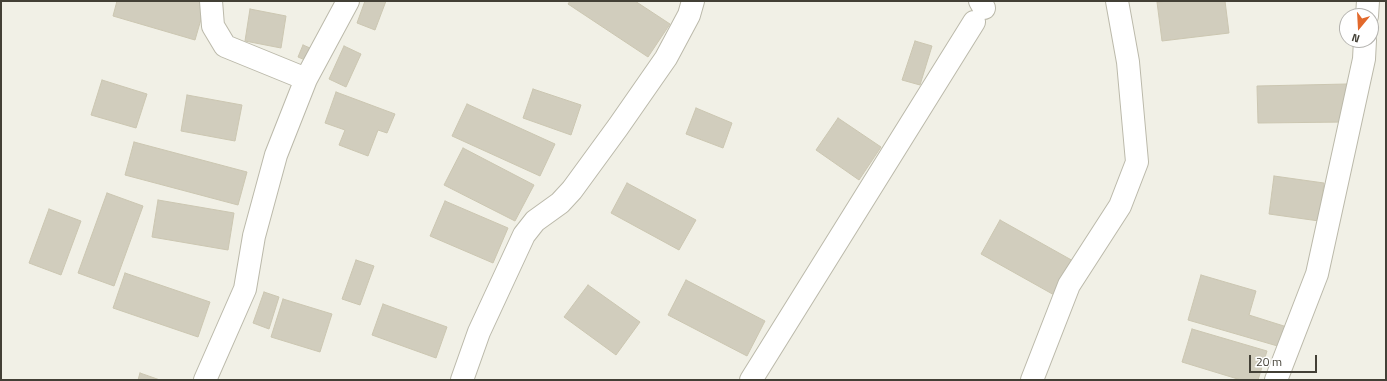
<!DOCTYPE html>
<html>
<head>
<meta charset="utf-8">
<style>
  body { margin:0 }
  #map { position:relative; width:1387px; height:381px; overflow:hidden; background:#f1f0e6; font-family:"Titillium Web",sans-serif }
  canvas { display:block }
  .frame { position:absolute; inset:0; border:2px solid #434036; pointer-events:none }
  .north { position:absolute; left:1339px; top:8px; width:40px; height:40px; box-sizing:border-box; background:#fff; border:1px solid #b4b3af; border-radius:50%; rotate:198deg; font-size:11px; font-weight:700; line-height:16px; text-align:center; color:#434036 }
  .north::after { content:''; display:block; margin:auto; width:14px; height:18px; background:#e2692c; clip-path:polygon(50% 0,100% 100%,50% 72%,0 100%) }
  .scale { position:absolute; left:1249px; top:355px; width:68px; height:18px; box-sizing:border-box; border:2px solid #434036; border-top:0; padding-left:5px; font-size:12px; line-height:14px; white-space:nowrap; color:#434036; -webkit-text-stroke:3px #fff; paint-order:stroke }
</style>
</head>
<body>
<div id="map">
<canvas width="1387" height="381"></canvas>
<div class="frame"></div>
<div class="north">N</div>
<div class="scale">20 m</div>
</div>
<script>
const ctx = document.querySelector('canvas').getContext('2d');
ctx.lineJoin = 'round';
function fillPath(path, color) { ctx.fillStyle = color; ctx.fill(path, 'evenodd'); }
const shape = rows => new Path2D(rows.map(r => 'M' + r).join(''));
function strokePath(path, color, width, dash) { ctx.strokeStyle = color; ctx.lineWidth = width; ctx.lineCap = dash ? 'butt' : 'round'; ctx.setLineDash(dash || []); ctx.stroke(path); }
const building = shape([
  [117,1,202,1,206,2,195,40,113,16,117,1],
  [365,1,386,1,375,30,357,23,365,1],
  [570,1,635,1,670,24,648,57,568,4,570,1],
  [1169,1,1225,1,1229,33,1162,41,1157,2,1169,1],
  [250,9,286,16,281,48,245,41,250,9],
  [915,41,932,46,920,85,902,80,915,41],
  [303,45,317,51,312,63,298,57,303,45],
  [344,46,361,54,346,87,329,79,344,46],
  [102,80,147,94,136,128,91,115,102,80],
  [1347,84,1347,122,1258,123,1257,86,1347,84],
  [533,89,581,105,571,135,523,118,533,89],
  [336,92,395,114,387,133,378,130,368,156,339,145,345,130,325,123,336,92],
  [187,95,242,105,235,141,181,131,187,95],
  [467,104,555,144,540,176,452,136,467,104],
  [696,108,732,123,723,148,686,134,696,108],
  [838,118,881,147,859,180,816,150,838,118],
  [134,142,247,172,238,205,125,175,134,142],
  [463,148,534,185,515,221,444,185,463,148],
  [1274,176,1324,183,1319,221,1269,214,1274,176],
  [627,183,696,220,679,250,611,213,627,183],
  [107,193,143,206,114,286,78,273,107,193],
  [158,200,234,213,228,250,152,237,158,200],
  [445,201,508,228,493,263,430,236,445,201],
  [49,209,81,221,61,275,29,263,49,209],
  [1000,220,1075,262,1056,296,981,254,1000,220],
  [356,260,374,266,360,305,342,299,356,260],
  [125,273,210,302,198,337,113,308,125,273],
  [1201,275,1256,291,1249,315,1287,327,1281,347,1188,320,1201,275],
  [686,280,765,321,747,356,668,315,686,280],
  [588,285,640,322,616,355,564,317,588,285],
  [264,292,279,297,269,329,253,323,264,292],
  [283,299,332,314,320,352,271,337,283,299],
  [383,304,447,327,436,358,372,335,383,304],
  [1192,329,1267,351,1258,380,1241,380,1182,362,1192,329],
  [140,373,160,380,138,380,140,373]
]);
fillPath(building, '#d1cdbd');
strokePath(building, '#cbc6b1', 1);
const minor = shape([
  [211,1,213,26,225,46,306,79],
  [980,1,984,8],
  [1367,16,1368,1],
  [205,380,245,289,254,236,276,155,306,79,348,1],
  [462,380,479,332,524,235,535,221,560,203,572,190,618,127,666,58,689,15,693,1],
  [751,380,974,22],
  [1032,380,1069,285,1120,206,1137,162,1128,62,1117,1],
  [1276,380,1317,274,1364,59,1365,40]
]);
strokePath(minor, '#bbb9aa', 24);
strokePath(minor, '#fff', 22);
</script>
</body>
</html>
